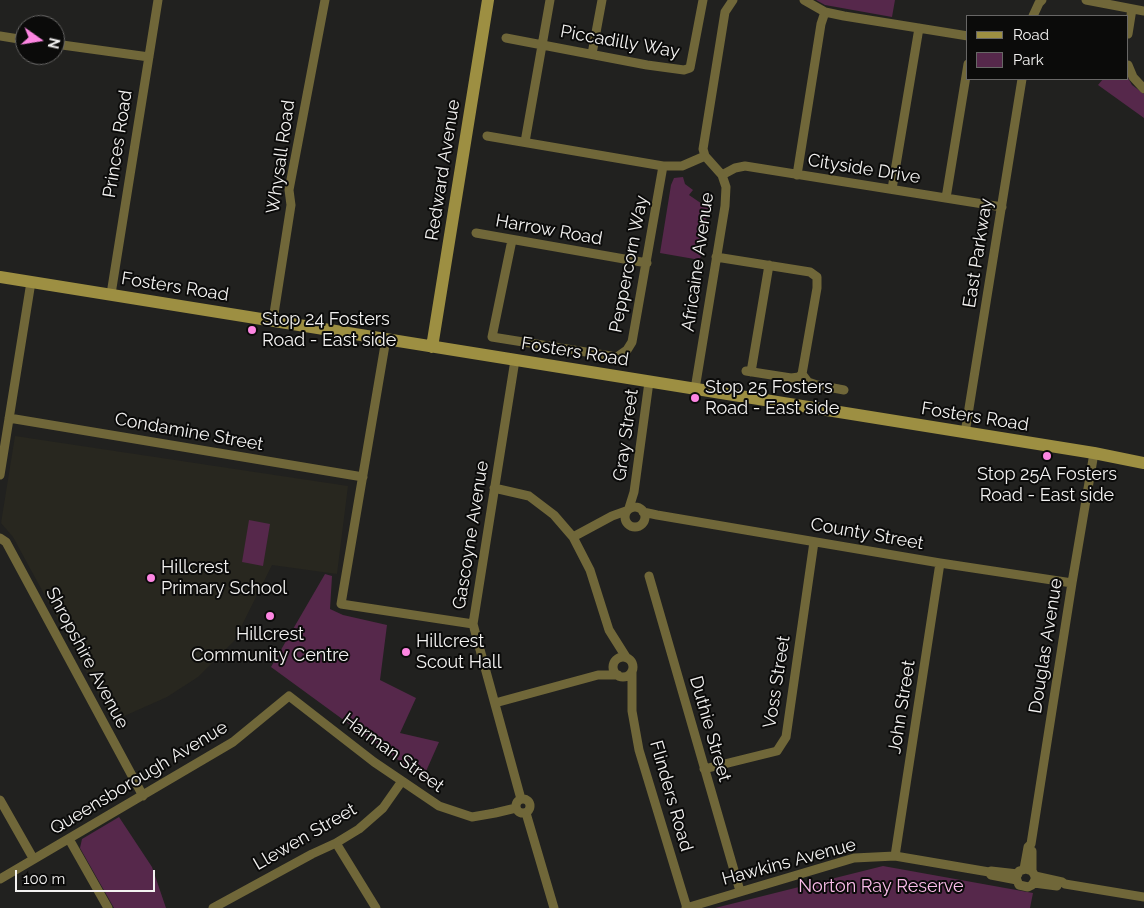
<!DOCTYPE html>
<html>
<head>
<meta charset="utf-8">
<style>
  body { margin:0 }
  #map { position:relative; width:1144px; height:908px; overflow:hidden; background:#21211f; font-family:Raleway,sans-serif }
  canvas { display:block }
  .legend { position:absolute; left:966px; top:15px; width:162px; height:65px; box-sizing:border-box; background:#0b0b0a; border:1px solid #686766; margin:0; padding:6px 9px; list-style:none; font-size:15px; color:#f3f2f1 }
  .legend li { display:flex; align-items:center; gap:10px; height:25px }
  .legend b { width:25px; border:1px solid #686766 }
  .north { position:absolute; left:15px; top:15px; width:50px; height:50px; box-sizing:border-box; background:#0b0b0a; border:1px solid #686766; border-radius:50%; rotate:103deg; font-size:14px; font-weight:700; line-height:20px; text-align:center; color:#f3f2f1 }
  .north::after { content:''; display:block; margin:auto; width:18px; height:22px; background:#fd86e2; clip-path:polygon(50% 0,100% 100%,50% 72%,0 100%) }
  .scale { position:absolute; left:15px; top:870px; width:140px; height:22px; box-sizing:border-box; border:2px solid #f3f2f1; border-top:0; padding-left:6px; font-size:15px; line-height:18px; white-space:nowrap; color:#f3f2f1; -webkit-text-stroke:4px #0b0b0a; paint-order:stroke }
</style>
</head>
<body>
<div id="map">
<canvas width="1144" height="908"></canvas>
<ul class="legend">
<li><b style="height:6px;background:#9d8f42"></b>Road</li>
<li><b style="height:14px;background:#56284b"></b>Park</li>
</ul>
<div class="north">N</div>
<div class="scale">100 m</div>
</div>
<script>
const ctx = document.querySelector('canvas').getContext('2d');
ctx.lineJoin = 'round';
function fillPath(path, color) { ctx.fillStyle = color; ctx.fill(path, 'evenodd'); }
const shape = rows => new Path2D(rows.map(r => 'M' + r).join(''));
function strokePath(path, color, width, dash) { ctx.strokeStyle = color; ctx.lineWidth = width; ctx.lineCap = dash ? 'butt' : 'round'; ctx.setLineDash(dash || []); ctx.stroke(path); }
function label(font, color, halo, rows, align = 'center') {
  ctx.font = font + ' Raleway,sans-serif'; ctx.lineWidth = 4; ctx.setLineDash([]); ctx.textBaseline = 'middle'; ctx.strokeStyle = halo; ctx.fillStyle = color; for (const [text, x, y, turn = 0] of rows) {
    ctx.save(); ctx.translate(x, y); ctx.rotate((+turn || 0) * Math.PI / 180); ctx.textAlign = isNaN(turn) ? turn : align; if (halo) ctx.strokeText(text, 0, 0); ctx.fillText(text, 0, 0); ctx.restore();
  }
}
fillPath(shape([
  [15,436,348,486,337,574,272,565,234,641,198,677,167,697,113,721,13,537,1,523]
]), '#28271f');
fillPath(shape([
  [816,0,895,0,892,17,825,5],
  [1128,78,1132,85,1144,94,1144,118,1098,85,1103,79],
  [683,177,685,184,693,190,689,195,708,208,700,260,660,253,671,185,674,178],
  [249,520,270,524,263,566,242,562],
  [325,574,332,576,330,609,343,615,387,625,380,680,416,698,400,733,439,742,423,778,271,667],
  [119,817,152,867,166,908,114,908,80,848,82,839],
  [883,866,1033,893,1030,908,715,908]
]), '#56284b');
strokePath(shape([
  [804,0,825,12,844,16,968,36],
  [1086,0,1144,11],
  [1033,16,1039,3,1042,0],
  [1128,34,1132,9],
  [0,36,25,40],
  [506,38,647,65,684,70,690,68,703,0],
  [55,44,149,57],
  [592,54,602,0],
  [1128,65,1133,77,1144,89],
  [487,136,663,166,682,166,705,156],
  [525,142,550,0],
  [722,175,735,168,745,166,1002,207],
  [797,175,821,24,825,12],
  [892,189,919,28],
  [946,198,968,64],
  [476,233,647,263],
  [512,240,492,337,617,357,627,350,632,342,663,166],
  [716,257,810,272,817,277,817,288,802,374,799,377,791,378,746,371],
  [111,294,158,0],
  [273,320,291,205,289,190,325,0],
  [386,339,341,604,473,624],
  [515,360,473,624,521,799],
  [751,372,769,265],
  [802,374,808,382,817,385,844,390],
  [695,389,725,206,726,187,722,175,705,156,703,149,725,12,733,0],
  [9,418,363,477],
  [965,433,1022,79],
  [0,475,31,282],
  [494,488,529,496,554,515,573,537,590,570,609,630,626,657],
  '625 517a10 10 0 1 1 20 0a10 10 0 1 1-20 0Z',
  [629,508,634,492,649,382],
  [643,512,657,515,940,563,1072,583],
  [573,537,612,516,626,511],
  [0,538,6,542,143,796],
  [649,576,740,891],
  '613 667a10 10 0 1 1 20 0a10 10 0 1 1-20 0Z',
  [632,671,632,711,639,750,687,908],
  [495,703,598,675,618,675],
  [704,769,777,751,786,737,814,542],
  '516 806a7 7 0 1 1 14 0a7 7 0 1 1-14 0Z',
  [0,800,33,858],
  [526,813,554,908],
  [69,839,108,908],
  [336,843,376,908],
  [895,856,940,563],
  [1024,869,1028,847,1031,844,1072,583,1094,453],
  [991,871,1018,874],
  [1032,871,1026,869,1019,871,1016,878,1019,885,1028,887,1032,885,1035,880,1035,876,1032,871,1032,851],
  [1035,876,1062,882,1065,884,1144,897],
  [0,879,233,742,289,696,374,762,439,806,472,817,495,813,516,808],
  [1034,883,1057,886],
  [213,908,312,854,336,843,359,829,383,808,402,781],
  [686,908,854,858,895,856,989,872,991,875,1017,880]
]), '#706739', 9);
strokePath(shape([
  [0,277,1094,453,1144,463],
  [432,347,488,0]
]), '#9d8f42', 12);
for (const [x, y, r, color] of [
  [252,330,5,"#fd86e2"],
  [695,398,5,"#fd86e2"],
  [1047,456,5,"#fd86e2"],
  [151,578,5,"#fd86e2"],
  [270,616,5,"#fd86e2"],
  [406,652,5,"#fd86e2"]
]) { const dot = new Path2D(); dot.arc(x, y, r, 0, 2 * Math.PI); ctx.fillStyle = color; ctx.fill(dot); strokePath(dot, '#0b0b0a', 2); }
label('18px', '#f3f2f1', '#0b0b0a', [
  ["Piccadilly Way",620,42,10],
  ["Princes Road",118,144,-81],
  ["Whysall Road",281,157,-82],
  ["Cityside Drive",864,169,9],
  ["Redward Avenue",443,170,-81],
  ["Harrow Road",549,230,10],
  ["East Parkway",978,253,-81],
  ["Africaine Avenue",698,262,-82],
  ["Peppercorn Way",629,264,-79],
  ["Fosters Road",175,287,9],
  ["Fosters Road",575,352,9],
  ["Fosters Road",975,417,9],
  ["Condamine Street",189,432,10],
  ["Gray Street",626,435,-82],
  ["County Street",867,534,10],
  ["Gascoyne Avenue",471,535,-81],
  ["Douglas Avenue",1046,646,-81],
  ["Shropshire Avenue",87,658,62],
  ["Voss Street",777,682,-81],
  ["John Street",902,707,-81],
  ["Duthie Street",710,729,74],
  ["Harman Street",393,753,36],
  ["Queensborough Avenue",139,778,-31],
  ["Flinders Road",671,796,74],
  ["Llewen Street",305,837,-30],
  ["Hawkins Avenue",789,862,-15]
]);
label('18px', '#f3f2f1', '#0b0b0a', [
  ["Stop 24 Fosters",262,320],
  ["Road - East side",262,341],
  ["Stop 25 Fosters",705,388],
  ["Road - East side",705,409],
  ["Stop 25A Fosters",1047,475,"center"],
  ["Road - East side",1047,496,"center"],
  ["Hillcrest",161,568],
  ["Primary School",161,589],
  ["Hillcrest",270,635,"center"],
  ["Community Centre",270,656,"center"],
  ["Hillcrest",416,642],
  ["Scout Hall",416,663]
], 'left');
label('18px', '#f9bbe8', '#0b0b0a', [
  ["Norton Ray Reserve",881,887]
]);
</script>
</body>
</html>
